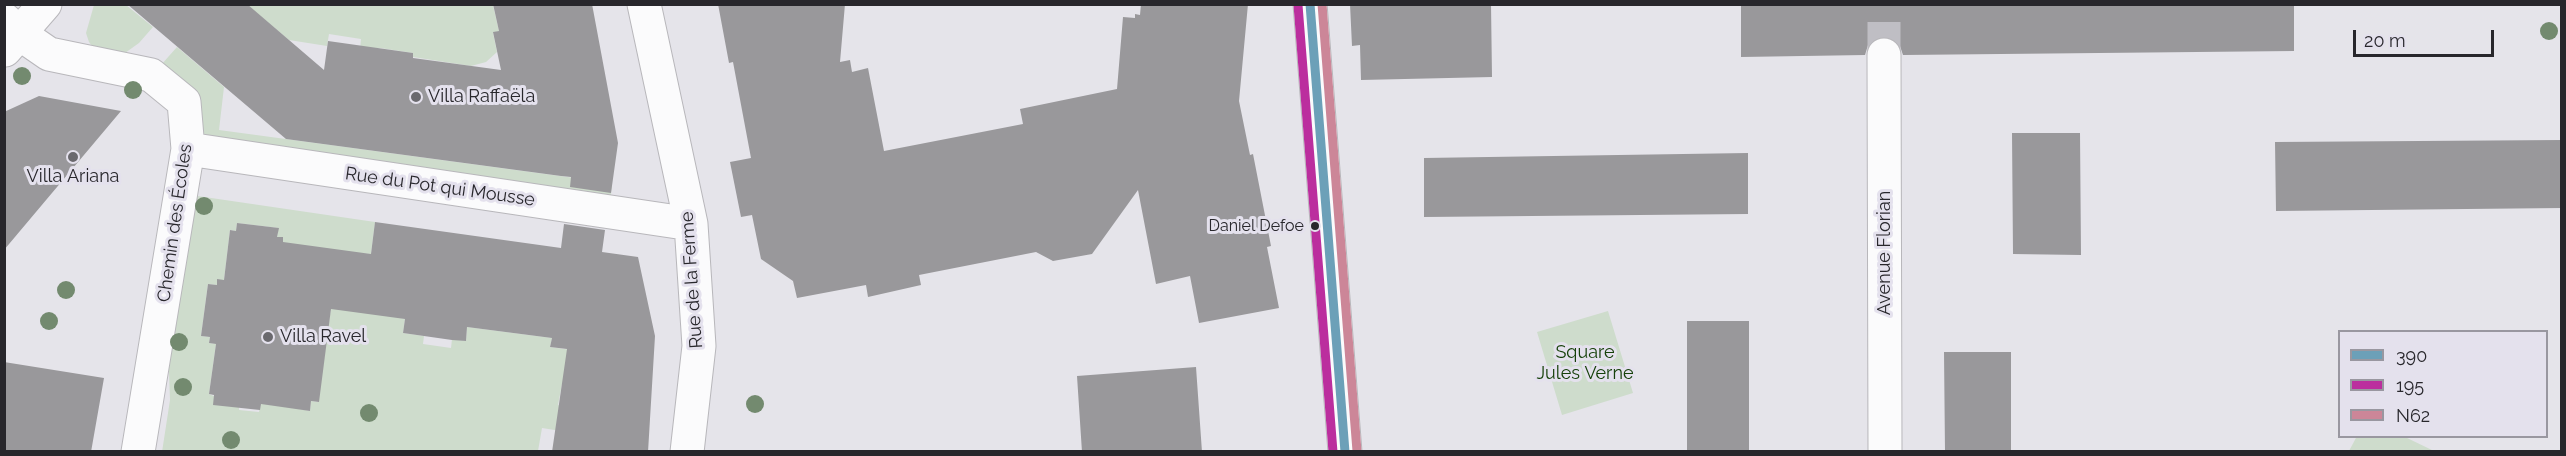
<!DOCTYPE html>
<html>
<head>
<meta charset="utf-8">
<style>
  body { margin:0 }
  #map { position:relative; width:2566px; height:456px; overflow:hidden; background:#e5e4ea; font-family:Raleway,sans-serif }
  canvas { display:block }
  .frame { position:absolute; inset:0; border:6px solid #28272c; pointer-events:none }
  .legend { position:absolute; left:2338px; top:330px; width:210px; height:108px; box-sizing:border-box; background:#e4e1ed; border:2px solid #9997a0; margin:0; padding:8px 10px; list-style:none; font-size:18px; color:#28272c }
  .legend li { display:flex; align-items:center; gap:12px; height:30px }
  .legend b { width:30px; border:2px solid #9997a0 }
  .scale { position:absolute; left:2353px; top:30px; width:141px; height:27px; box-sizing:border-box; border:3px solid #28272c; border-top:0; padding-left:8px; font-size:18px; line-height:21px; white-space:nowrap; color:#28272c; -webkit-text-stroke:4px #e4e1ed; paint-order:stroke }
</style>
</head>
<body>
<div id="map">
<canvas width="2566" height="456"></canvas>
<div class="frame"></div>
<ul class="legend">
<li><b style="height:8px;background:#6ca0b8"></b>390</li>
<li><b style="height:8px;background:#bb2e9e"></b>195</li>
<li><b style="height:8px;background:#cc8698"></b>N62</li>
</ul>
<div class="scale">20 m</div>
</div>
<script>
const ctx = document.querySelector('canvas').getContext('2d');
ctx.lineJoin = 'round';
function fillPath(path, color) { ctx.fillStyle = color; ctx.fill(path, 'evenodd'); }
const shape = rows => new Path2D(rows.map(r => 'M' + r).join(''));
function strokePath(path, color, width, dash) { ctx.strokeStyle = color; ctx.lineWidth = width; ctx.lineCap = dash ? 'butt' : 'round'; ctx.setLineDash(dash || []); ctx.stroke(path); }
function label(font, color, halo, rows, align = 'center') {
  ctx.font = font + ' Raleway,sans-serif'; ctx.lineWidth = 6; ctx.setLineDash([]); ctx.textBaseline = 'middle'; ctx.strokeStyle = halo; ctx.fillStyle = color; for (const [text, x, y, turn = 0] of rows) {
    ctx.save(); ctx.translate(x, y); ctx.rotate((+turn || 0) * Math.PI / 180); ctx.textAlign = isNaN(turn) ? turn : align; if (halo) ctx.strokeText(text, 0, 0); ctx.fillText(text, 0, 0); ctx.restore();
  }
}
fillPath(shape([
  [94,5,126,5,153,27,139,43,125,53,95,50,89,42,86,33],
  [247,5,493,5,499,31,493,33,497,52,486,62,471,66,413,57,413,53,380,48,360,50,361,39,329,34,327,46,289,40],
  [177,47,224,87,219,130,612,183,610,205,213,151,161,65],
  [184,194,375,222,371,254,282,249,283,237,277,237,278,228,237,223,236,231,230,230,224,280,217,280,217,285,208,284,201,336,210,337,209,343,216,344,209,394,239,407,239,410,259,412,261,401,310,411,311,401,318,402,332,300,405,319,403,333,424,336,423,344,451,348,452,339,466,341,467,327,552,338,550,347,572,350,567,384,562,384,558,405,564,407,561,431,542,428,538,451,162,452,170,400,167,315],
  [1608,311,1633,393,1562,415,1537,332],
  [2357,436,2405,437,2434,451,2349,451]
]), '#cedccc');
fillPath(shape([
  [127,4,247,4,324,70,328,41,413,53,413,58,501,70,493,32,499,31,493,4,592,4,618,143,611,193,570,187,571,177,561,176,286,139],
  [718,4,845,4,840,62,850,60,852,72,868,68,884,151,1023,124,1020,109,1117,89,1123,17,1135,18,1135,14,1140,15,1141,4,1248,4,1239,101,1250,155,1253,154,1271,246,1267,247,1279,308,1199,323,1190,276,1156,284,1138,190,1092,254,1053,261,1036,252,919,275,921,285,868,297,866,285,797,298,793,281,761,259,752,215,741,217,730,162,751,158,733,62,729,63],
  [1350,4,1491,4,1492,77,1361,80,1360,45,1352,46],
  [1741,4,2294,4,2294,51,1903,55,1900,46,1894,39,1883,36,1875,39,1868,45,1865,55,1741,57],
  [39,96,121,111,4,250,4,112],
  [2012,133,2080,133,2081,255,2013,254],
  [2562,140,2562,208,2276,211,2275,142],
  [1748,153,1748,214,1424,217,1424,158],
  [375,222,561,248,564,224,605,230,602,252,638,257,655,336,648,452,552,452,567,349,550,347,552,338,467,327,466,341,452,340,403,333,405,319,331,309,319,402,311,401,310,411,261,404,260,410,213,405,214,395,209,394,216,344,209,343,210,337,201,336,208,284,217,285,217,279,224,280,230,230,236,231,237,223,279,228,277,237,283,237,283,242,371,254],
  [1687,321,1749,321,1749,452,1687,452],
  [1944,352,2011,352,2011,452,1945,452],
  [4,362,104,378,91,452,4,452],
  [1196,367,1202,452,1082,452,1077,376]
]), '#99989b');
strokePath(shape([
  [1884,55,1884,4]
]), '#bfbec4', 33, [33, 16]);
const minor = shape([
  [644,4,691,224,699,346,687,452],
  [1310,4,1345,452],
  [4,19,20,34,49,54,151,75,184,102,188,149,138,452],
  [5,50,45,4],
  [1884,55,1885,452],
  [188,149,691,224]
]);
strokePath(minor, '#b8b7bb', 35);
strokePath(minor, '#fbfbfc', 33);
strokePath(shape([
  [1310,4,1345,452]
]), '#6ca0b8', 9);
strokePath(shape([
  [1298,5,1333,452]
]), '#bb2e9e', 9);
strokePath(shape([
  [1322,4,1357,451]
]), '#cc8698', 9);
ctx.fillStyle = '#738a6f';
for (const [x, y] of [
  [2549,31],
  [22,76],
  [133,90],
  [204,206],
  [66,290],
  [49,321],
  [179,342],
  [183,387],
  [755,404],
  [369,413],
  [231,440]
]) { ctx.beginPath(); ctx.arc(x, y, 9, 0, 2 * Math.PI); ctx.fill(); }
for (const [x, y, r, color] of [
  [416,97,6,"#6a696e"],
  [73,157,6,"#6a696e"],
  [1315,226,5,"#28272c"],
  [268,337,6,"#6a696e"]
]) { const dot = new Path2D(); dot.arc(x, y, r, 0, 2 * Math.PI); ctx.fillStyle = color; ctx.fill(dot); strokePath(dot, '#e4e1ed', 2); }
label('16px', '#28272c', '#e4e1ed', [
  ["Daniel Defoe",1304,226]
], 'right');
label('18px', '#28272c', '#e4e1ed', [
  ["Villa Raffaëla",428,97],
  ["Villa Ariana",73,177,"center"],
  ["Villa Ravel",280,337]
], 'left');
label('18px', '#28272c', '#e4e1ed', [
  ["Rue du Pot qui Mousse",440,187,8],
  ["Chemin des Écoles",175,223,-82],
  ["Avenue Florian",1885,253,-90],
  ["Rue de la Ferme",692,280,-94]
]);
label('18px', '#16410a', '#e4e1ed', [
  ["Square",1585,353],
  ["Jules Verne",1585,374]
]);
</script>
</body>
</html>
